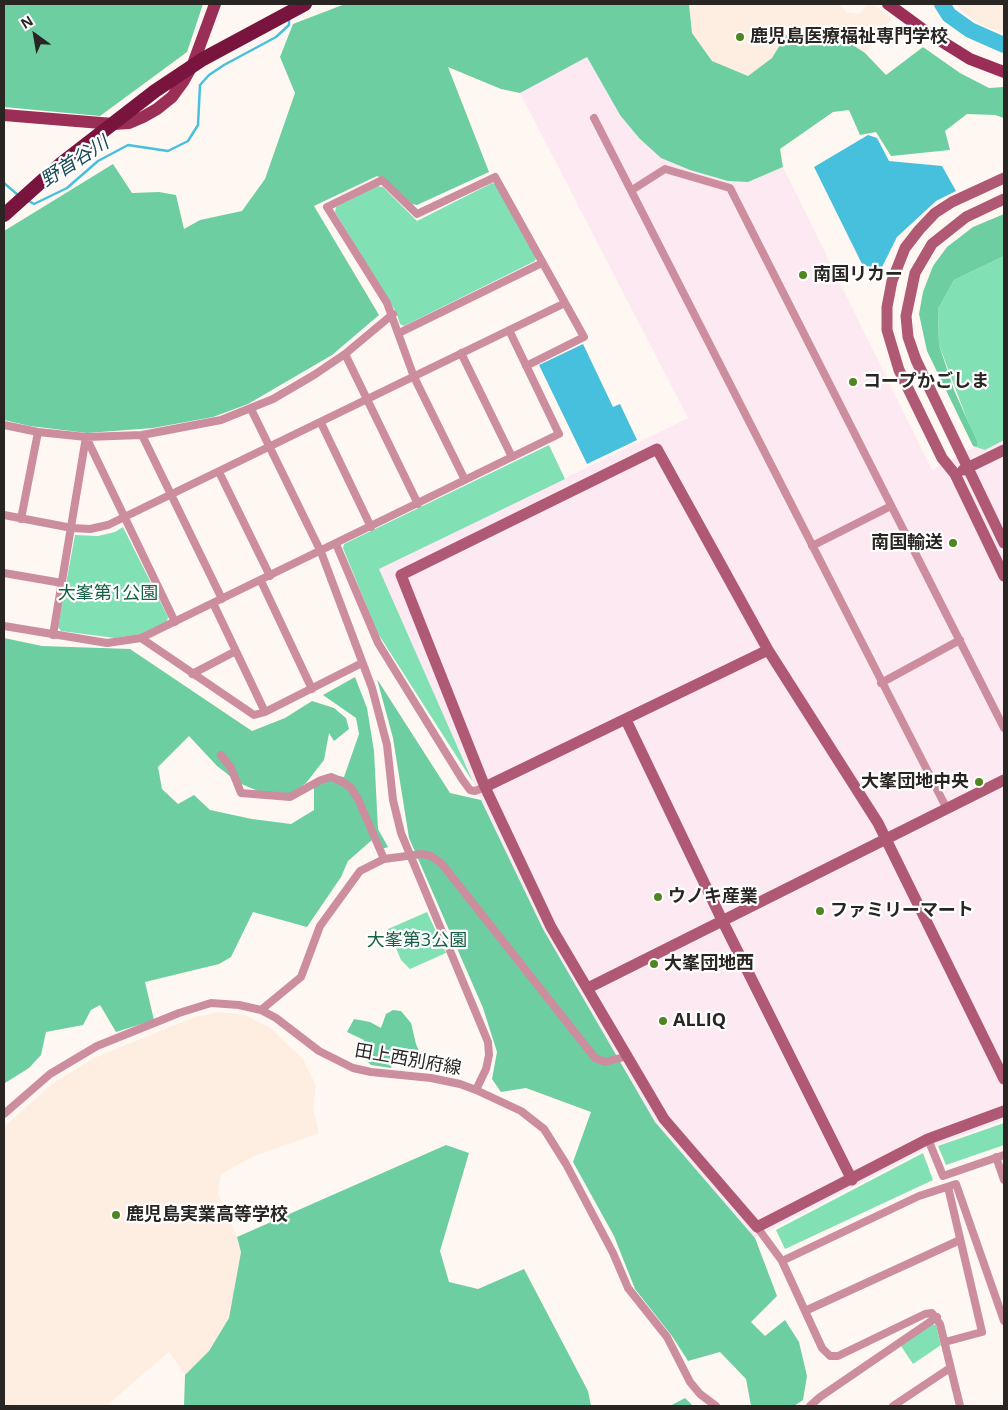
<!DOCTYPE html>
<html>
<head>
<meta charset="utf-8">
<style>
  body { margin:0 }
  #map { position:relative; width:1008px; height:1410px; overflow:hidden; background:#fff8f2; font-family:"Open Sans",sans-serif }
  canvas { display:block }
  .frame { position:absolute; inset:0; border:5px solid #282522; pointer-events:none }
  .north { position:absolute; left:10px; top:10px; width:50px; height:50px; -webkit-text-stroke:4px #fff; paint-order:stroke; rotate:328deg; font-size:14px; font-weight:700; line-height:20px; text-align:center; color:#282522 }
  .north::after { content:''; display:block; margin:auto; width:18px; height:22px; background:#282522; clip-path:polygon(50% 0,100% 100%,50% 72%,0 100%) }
</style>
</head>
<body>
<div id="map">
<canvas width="1008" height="1410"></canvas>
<div class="frame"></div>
<div class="north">N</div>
</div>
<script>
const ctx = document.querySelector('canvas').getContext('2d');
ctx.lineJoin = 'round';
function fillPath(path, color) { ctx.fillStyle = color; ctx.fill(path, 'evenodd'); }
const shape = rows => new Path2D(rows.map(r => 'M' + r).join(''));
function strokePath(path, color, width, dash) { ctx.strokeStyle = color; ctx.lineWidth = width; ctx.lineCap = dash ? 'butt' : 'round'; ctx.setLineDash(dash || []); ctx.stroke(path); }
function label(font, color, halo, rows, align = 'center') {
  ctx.font = font + ' "Open Sans","Noto Sans JP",sans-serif'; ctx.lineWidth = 4.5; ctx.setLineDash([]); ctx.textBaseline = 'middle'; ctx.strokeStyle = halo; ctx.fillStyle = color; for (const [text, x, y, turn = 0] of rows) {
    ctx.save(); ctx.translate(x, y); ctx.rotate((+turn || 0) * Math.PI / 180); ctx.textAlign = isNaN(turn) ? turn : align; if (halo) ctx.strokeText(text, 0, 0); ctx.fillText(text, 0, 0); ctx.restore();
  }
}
fillPath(shape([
  [689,4,840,4,846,12,859,14,868,4,873,4,892,18,865,53,845,40,786,35,772,58,748,76,712,61,692,33],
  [956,4,1004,4,1004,32,985,27,963,13],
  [221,1012,245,1015,269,1027,303,1059,316,1085,313,1108,319,1133,252,1157,221,1174,218,1193,237,1237,241,1252,229,1318,209,1351,185,1375,169,1352,106,1406,4,1406,4,1127,53,1083,94,1058,194,1017]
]), '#feeee1');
fillPath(shape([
  [587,57,620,115,639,138,748,182,783,167,932,470,976,446,1004,256,1004,1120,924,1150,755,1238,655,1122,543,929,481,800,379,569,688,418,520,93]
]), '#fce9f2');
fillPath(shape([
  [492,183,495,184,536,258,535,261,404,326,400,324,396,312,335,212,336,207,377,186,383,187,417,221],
  [1004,256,1004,440,985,450,973,446,977,446,939,345,938,309,954,280],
  [549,445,565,479,379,569,473,782,377,632,343,548,344,544],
  [123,527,168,617,167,622,141,634,115,638,61,631,58,627,75,535,98,536,115,532],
  [427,912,446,953,410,969,401,960,388,929],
  [1004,1123,1004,1145,946,1165,938,1146],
  [923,1153,933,1180,785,1249,776,1230],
  [932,1324,936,1325,941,1345,913,1364,901,1346]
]), '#81e0b4');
fillPath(shape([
  [4,4,203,4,187,52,100,116,4,107],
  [345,4,689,4,692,33,712,61,748,76,772,58,786,35,809,31,845,40,865,53,886,75,923,47,960,73,989,88,1004,87,1004,118,995,115,967,114,945,131,950,150,891,156,876,132,860,135,849,110,833,112,780,149,783,167,748,182,728,181,690,170,661,158,639,138,620,115,587,57,520,93,501,89,448,67,489,172,417,205,407,203,387,181,377,176,314,206,379,315,332,355,248,404,213,417,153,428,87,433,30,426,4,420,4,231,113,164,132,193,159,192,176,195,184,229,200,220,242,211,265,179,295,93,280,57,293,24],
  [1004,214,1004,256,954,280,938,309,939,345,954,390,977,442,977,446,973,446,927,351,919,314,923,292,933,266,947,247,973,227],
  [4,638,42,646,130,649,252,731,285,718,312,701,334,708,346,718,349,729,334,741,329,733,324,760,306,783,288,796,258,791,239,783,217,766,189,736,158,767,162,789,178,804,194,795,210,810,252,819,291,824,314,810,314,784,327,774,344,777,359,734,356,718,323,695,355,677,367,708,374,751,378,829,388,847,382,849,372,840,348,861,341,877,307,927,253,912,231,957,219,964,145,982,154,1020,116,1032,100,1005,91,1010,83,1025,46,1032,41,1055,29,1068,5,1083],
  [377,679,450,793,481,800,543,929,655,1122,755,1238,777,1296,751,1322,765,1336,785,1320,799,1342,807,1376,803,1400,794,1406,751,1406,746,1379,720,1352,688,1361,672,1336,635,1289,614,1236,573,1162,591,1112,526,1088,501,1092,492,1079,497,1052,483,1008,409,838,393,738],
  [393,1010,401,1011,411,1023,416,1044,427,1071,404,1067,399,1059,393,1060,391,1068,371,1065,360,1054,364,1040,347,1032,354,1019,370,1022,381,1028,386,1014],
  [446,1145,469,1153,440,1251,449,1282,478,1289,524,1269,588,1391,591,1406,184,1406,185,1375,209,1351,229,1318,241,1252,237,1237],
  [685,1398,693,1406,670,1406]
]), '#6dcea2');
fillPath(shape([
  [868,135,877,138,889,161,942,166,956,191,936,201,897,237,880,271,862,264,814,167],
  [583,344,613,407,620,404,637,440,587,464,539,365]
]), '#47c0dd');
strokePath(shape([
  [4,183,18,195],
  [27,200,34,204,67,188,98,161,128,145,168,151,188,141,198,125,200,85,209,75,224,65,276,37,289,25,289,17]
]), '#47c0dd', 2.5);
strokePath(shape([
  [942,4,949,15,970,30,1004,45]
]), '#47c0dd', 16);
strokePath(shape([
  [594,118,947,809],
  [632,190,665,169,730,188,1004,728],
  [399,333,542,263],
  [461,353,512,457],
  [345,354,418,504],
  [251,409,321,552,372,688,387,745,393,800,401,833,488,1042,489,1055,486,1069,476,1090],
  [321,423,371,527],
  [4,425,38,432,86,437,142,435,221,420,273,399,314,375,345,354,393,314],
  [142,435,222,599],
  [86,437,175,622],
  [219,472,270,576],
  [465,480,414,377,387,303,327,207,382,180,417,214,495,177,584,337,526,366],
  [4,515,72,528,90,529,108,525,565,303],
  [21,519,38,432],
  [336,544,378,643,462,779,470,790,475,791,485,787],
  [812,546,891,506],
  [4,573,62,583],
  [261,581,312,689],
  [213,603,265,712],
  [4,626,107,643,141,638,559,434,509,330],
  [53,635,86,437],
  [141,638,254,715,265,712,362,663],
  [192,674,236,651],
  [881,683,960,640],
  [221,755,231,768,241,793,290,797,321,780,331,777,343,782,351,788,358,799,384,859],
  [261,1010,301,977,320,926,360,871,384,859,422,854,431,856,442,864,595,1058,605,1062,628,1056],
  [4,1114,50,1074,97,1046,179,1013,211,1003,239,1005,261,1010,276,1018,319,1051,353,1068,371,1072,431,1078,460,1084,476,1090,521,1111,544,1129,566,1164,613,1253,628,1288,667,1337,690,1382,700,1394,716,1406],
  [928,1139,943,1176,1004,1155],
  [996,1157,1004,1180],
  [757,1227,782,1261,822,1348,830,1356,838,1356,925,1314,932,1313,940,1324,960,1406],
  [782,1261,919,1196,956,1184,1004,1321],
  [805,1311,960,1240],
  [945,1342,982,1332,948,1187],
  [810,1406,820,1397,937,1317],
  [893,1406,950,1368]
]), '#cc8e9f', 8);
strokePath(shape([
  [1004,178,952,202,935,213,919,230,905,248,892,281,887,307,887,330,899,370,942,458,955,474,1004,576],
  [1004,199,966,217,932,244,915,273,906,316,908,337,916,360,1004,543],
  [963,470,1004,450],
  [626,720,722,920,852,1180],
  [485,787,768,650],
  [588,988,1004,780],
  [1004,1079,878,823,768,650,657,449,401,575,485,787,551,927,664,1119,757,1227,928,1139,1004,1111]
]), '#b05974', 11);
strokePath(shape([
  [888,4,925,31,970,59,1004,72],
  [4,115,113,124,129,123,143,117,157,109,172,97,183,82,193,64,215,4]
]), '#9a2e57', 12);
strokePath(shape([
  [4,215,62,163,155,91,203,59,305,4]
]), '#79143f', 14);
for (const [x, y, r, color] of [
  [740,37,5,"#4f8621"],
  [803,275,5,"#4f8621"],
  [853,382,5,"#4f8621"],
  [953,543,5,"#4f8621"],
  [979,782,5,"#4f8621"],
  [658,897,5,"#4f8621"],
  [820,911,5,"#4f8621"],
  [654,964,5,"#4f8621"],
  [663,1021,5,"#4f8621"],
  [116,1215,5,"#4f8621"]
]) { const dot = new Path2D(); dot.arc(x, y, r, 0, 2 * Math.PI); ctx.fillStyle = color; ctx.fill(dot); strokePath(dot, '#fff', 2); }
label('bold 18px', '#282522', '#fff', [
  ["鹿児島医療福祉専門学校",750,37],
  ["南国リカー",813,275],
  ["コープかごしま",863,382],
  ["南国輸送",943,543,"right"],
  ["大峯団地中央",969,782,"right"],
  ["ウノキ産業",668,897],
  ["ファミリーマート",830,911],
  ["大峯団地西",664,964],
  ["ALLIQ",673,1021],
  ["鹿児島実業高等学校",126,1215]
], 'left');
label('18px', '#166144', '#fff', [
  ["大峯第1公園",108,594],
  ["大峯第3公園",417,941]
]);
label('18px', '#282522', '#fff', [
  ["田上西別府線",408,1060,10]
]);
label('italic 19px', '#154955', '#fff', [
  ["野首谷川",75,162,-33]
]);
</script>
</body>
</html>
